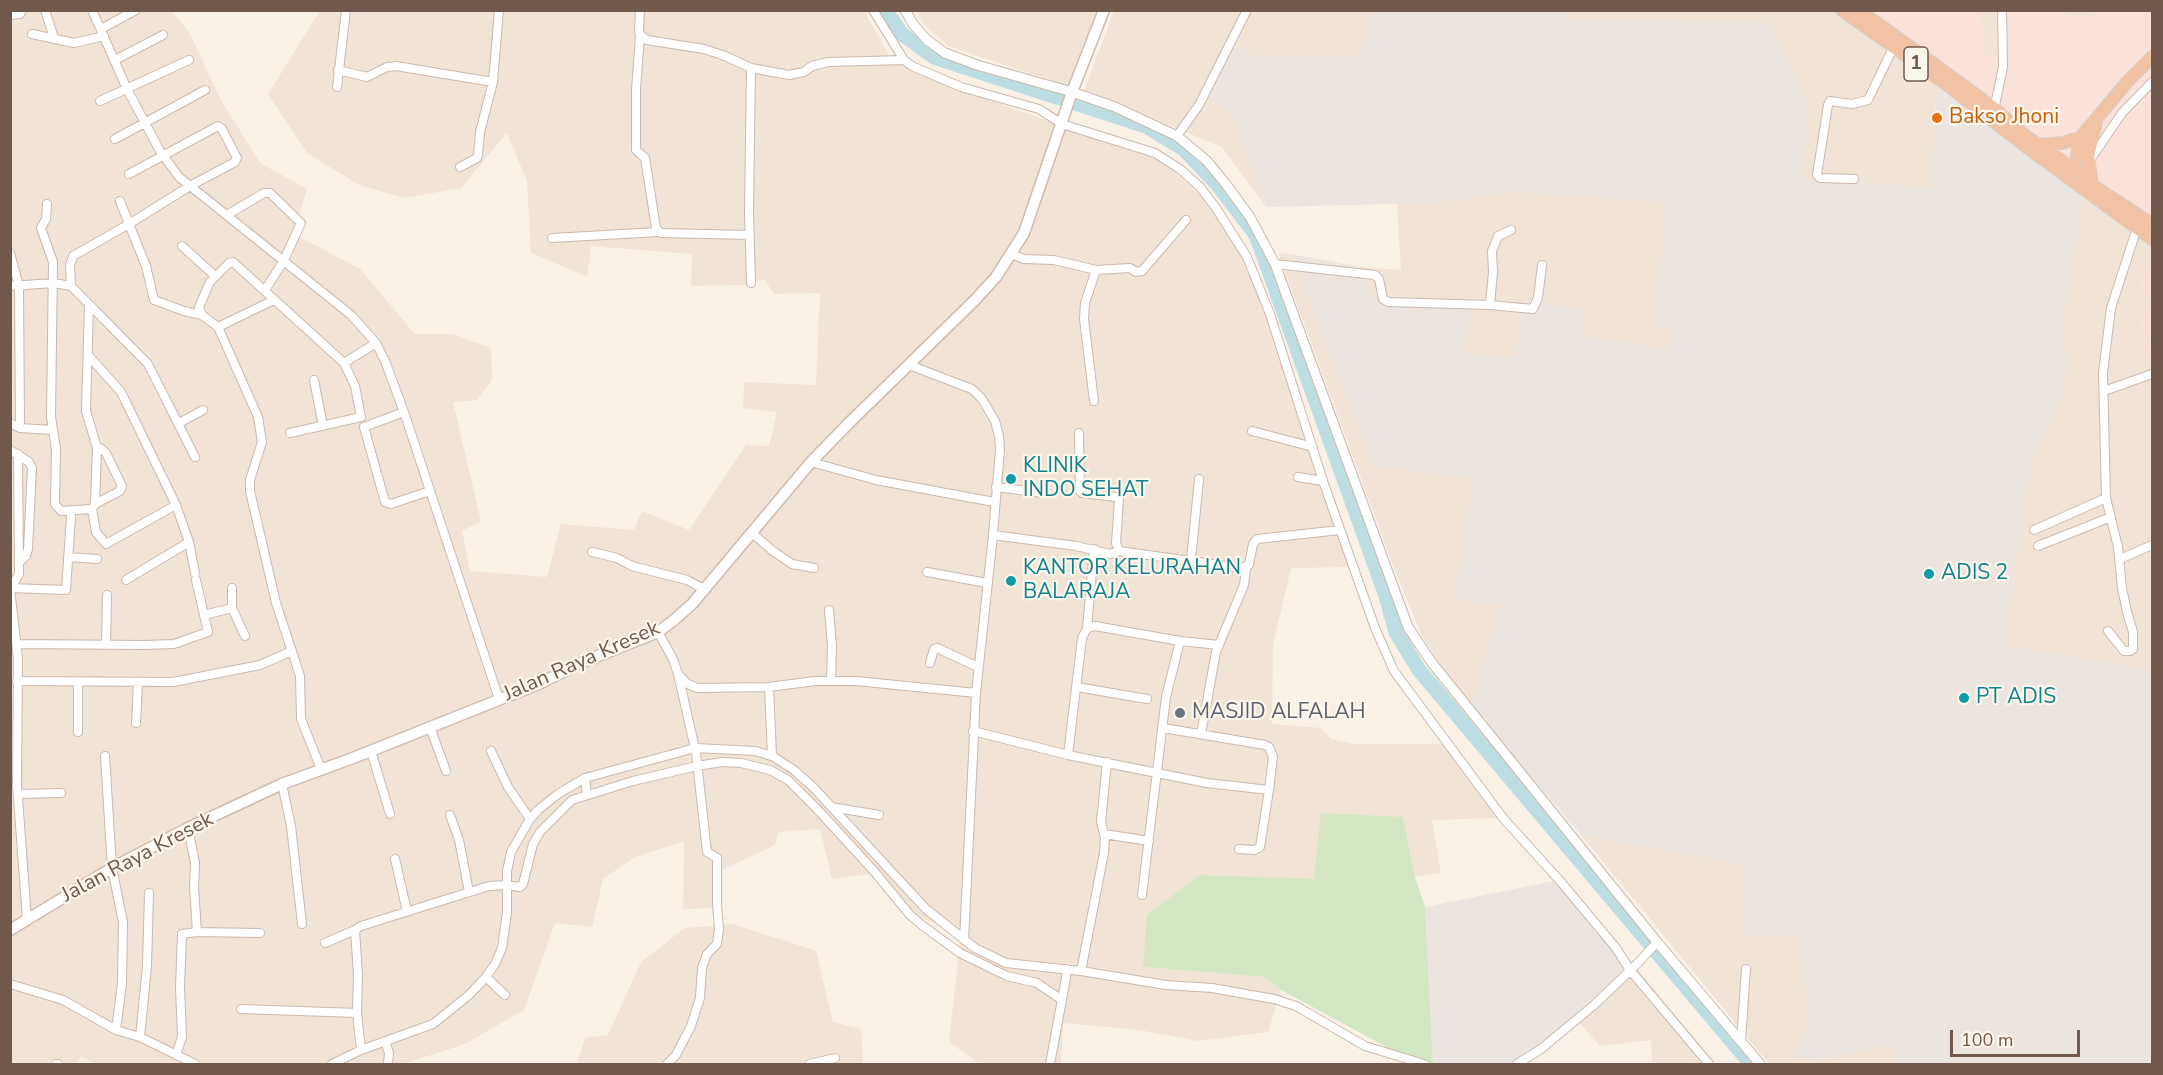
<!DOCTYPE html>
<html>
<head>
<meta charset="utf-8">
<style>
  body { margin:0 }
  #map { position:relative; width:2163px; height:1075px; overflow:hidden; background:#faf1e6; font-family:"Nunito Sans",sans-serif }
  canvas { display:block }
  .frame { position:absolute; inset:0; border:12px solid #71584d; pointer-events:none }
  .scale { position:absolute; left:1950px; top:1030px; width:130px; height:27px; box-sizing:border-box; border:3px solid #71584d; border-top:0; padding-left:8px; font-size:18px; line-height:21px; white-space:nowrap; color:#71584d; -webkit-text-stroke:4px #fdf6ec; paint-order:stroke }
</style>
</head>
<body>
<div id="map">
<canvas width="2163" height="1075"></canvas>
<div class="frame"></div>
<div class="scale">100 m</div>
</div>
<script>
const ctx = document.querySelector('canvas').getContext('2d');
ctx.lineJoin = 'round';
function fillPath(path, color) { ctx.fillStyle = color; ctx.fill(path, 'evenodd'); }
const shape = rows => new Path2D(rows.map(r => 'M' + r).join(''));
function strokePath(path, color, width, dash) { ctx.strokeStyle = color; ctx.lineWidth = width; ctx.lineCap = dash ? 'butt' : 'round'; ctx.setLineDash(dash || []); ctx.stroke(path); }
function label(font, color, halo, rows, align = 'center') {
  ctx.font = font + ' "Nunito Sans",sans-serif'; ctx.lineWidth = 4.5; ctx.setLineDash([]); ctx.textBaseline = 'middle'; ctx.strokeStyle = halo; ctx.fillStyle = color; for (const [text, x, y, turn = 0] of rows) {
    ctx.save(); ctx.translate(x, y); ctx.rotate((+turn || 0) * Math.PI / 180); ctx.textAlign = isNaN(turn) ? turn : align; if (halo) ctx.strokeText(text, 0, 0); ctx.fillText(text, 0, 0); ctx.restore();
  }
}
fillPath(shape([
  [10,11,172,11,189,32,221,100,260,163,307,189,294,234,360,269,415,334,453,334,491,348,492,380,477,400,453,402,481,521,462,531,470,571,547,577,561,524,634,530,642,511,689,530,746,445,769,446,777,412,743,408,744,382,816,385,820,293,774,294,764,279,743,285,691,286,692,254,591,246,587,277,531,253,527,181,507,133,461,188,405,198,359,185,307,153,268,94,319,12,317,11,866,11,867,16,890,57,924,77,1162,161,1208,202,1243,248,1349,567,1291,568,1273,645,1272,724,1321,728,1331,739,1353,744,1447,744,1471,765,1500,818,1432,820,1441,873,1415,877,1403,817,1314,880,1200,875,1143,967,1265,977,1281,990,1268,1032,1198,1041,1139,1030,1063,1023,1061,1064,980,1064,949,1042,961,934,918,916,877,873,832,879,820,829,778,832,775,845,720,871,715,908,683,909,684,841,635,857,603,879,592,927,555,923,524,1010,465,1044,403,1064,95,1064,81,1056,76,1064,11,1064],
  [917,11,1097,11,1070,87,948,46,923,23],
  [1114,11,1371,11,1361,55,1260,57,1233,46,1205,99,1233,115,1266,207,1222,147,1155,119,1083,94],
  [1565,11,1835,11,1873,36,1937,86,1930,188,1802,177,1808,103,1769,22,1567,21],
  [1980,11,2005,11,2004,61,1984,55],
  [2052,11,2092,11,2090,19],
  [2084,190,2152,237,2152,254,2141,282,2149,299,2142,322,2148,366,2152,365,2152,670,2005,646,2031,461,2062,398,2069,358,2061,338],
  [1508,192,1666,202,1654,328,1674,330,1670,349,1581,336,1526,299,1514,358,1465,353,1471,301,1372,295,1359,267,1401,270,1397,204,1435,203],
  [1278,253,1291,254,1473,479,1455,599,1500,605,1471,709,1423,638,1392,563],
  [1582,836,1743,864,1801,937,1808,1027,1817,1061,1894,1043,1896,1064,1769,1064],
  [733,924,816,951,833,1022,861,1029,863,1064,577,1064,585,1038,608,1035,641,962,685,928],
  [1635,966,1716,1064,1652,1064,1651,1040,1600,1046,1575,1018]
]), '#f1e3d5');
fillPath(shape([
  [1879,11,1980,11,1984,55,2003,61,2005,11,2052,11,2090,19,2092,11,2152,11,2152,62,2149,67,2152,68,2152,237,1937,86,1873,36],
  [2152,254,2152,365,2148,366,2142,322,2149,299,2141,282]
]), '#fae2da');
fillPath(shape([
  [1565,10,1567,21,1769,22,1808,103,1802,177,1930,188,1937,86,2084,190,2061,338,2069,358,2062,398,2031,461,2005,646,2152,670,2152,1064,1896,1064,1894,1043,1817,1061,1793,1056,1808,1027,1801,937,1741,936,1743,864,1582,836,1471,709,1500,605,1455,600,1473,479,1374,466,1291,254,1359,267,1372,295,1471,301,1465,353,1514,358,1525,299,1584,311,1581,336,1669,349,1673,330,1654,329,1666,202,1508,192,1435,203,1266,207,1233,115,1205,98,1233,46,1260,57,1361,55,1371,11],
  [1558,880,1635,966,1521,1064,1433,1064,1425,907]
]), '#ebe4df');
fillPath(shape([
  [1321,813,1403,817,1415,877,1425,907,1433,1064,1394,1051,1281,990,1265,977,1143,967,1147,915,1200,875,1314,879]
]), '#d4e7c5');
strokePath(shape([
  [885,10,902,34,934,57,1146,126,1184,149,1217,184,1256,235,1386,596,1396,632,1419,670,1751,1064]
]), '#bcdee2', 15);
const minor = shape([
  [45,10,54,38],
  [92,10,127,89,160,151,179,177,351,315,376,343,385,361,404,412,499,699],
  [640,10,639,31,640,35,647,40,704,49,725,56,751,68],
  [873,10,904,60,912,66,961,87,1039,109,1062,124,1155,153,1180,169,1200,187,1216,208,1247,257,1270,314,1323,481,1375,628,1394,671,1503,818,1561,882,1616,948,1630,970,1709,1064],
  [10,15,20,14,22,10],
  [101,29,136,10],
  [32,34,74,43,104,36],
  [640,35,636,90,636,150,645,158,656,228,661,233,749,235],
  [115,60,163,35],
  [338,70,367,77,387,67,396,66,493,82],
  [337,87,346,10],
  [100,101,189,60],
  [1994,110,2003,67,2002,10],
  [1177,136,1199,105,1247,10],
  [115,139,205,90],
  [2090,160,2122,113,2152,82],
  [460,167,477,158,478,155,480,132,493,82,499,10],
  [1854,179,1820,178,1817,175,1828,105,1830,101,1852,104,1868,100,1893,48],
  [120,201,129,224,190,186,235,162,237,158,222,129,218,126,129,174],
  [47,204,46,219,41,228,53,262,51,417,56,449,55,504,61,511,92,509,95,504,97,448,86,411,89,305],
  [227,215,264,193,270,193,301,223,283,262,265,290],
  [552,238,658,232],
  [182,246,215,276],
  [10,253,19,286,20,428],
  [1011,254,1024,259,1054,260,1096,270,1130,268,1136,272,1142,271,1186,220],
  [1275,264,1375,275,1379,279,1383,299,1388,302,1490,305,1533,309,1538,298,1542,265],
  [751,283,749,211,751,68,789,75,804,72,812,66,828,62,904,60],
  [10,286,54,283,71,286,148,364,195,457],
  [71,286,70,265,73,256,129,224,146,266,154,300,184,311,202,315],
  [1490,305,1493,272,1492,251,1498,236,1511,230],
  [218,327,274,300],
  [88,355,121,392,176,505,189,542,195,573],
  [909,365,972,389,982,399,995,421,999,436,1000,449,993,535,976,693,964,940],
  [314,380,323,426],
  [2104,391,2152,374],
  [1094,401,1084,319,1085,303,1096,270],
  [404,412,364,427,385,502,391,504,430,491],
  [10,423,20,428,53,430],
  [179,423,203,410],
  [1252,431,1313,447],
  [290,433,361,417,355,386,344,363],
  [1079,433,1080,491,1082,493,1116,497,1119,499,1116,543,1119,551,1241,568,1249,565,1253,544,1257,539,1340,530],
  [10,450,29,462,32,468,28,549,26,556,20,562],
  [811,462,876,480,994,502],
  [1298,477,1323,481],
  [996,487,1042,493],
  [95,504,120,491,122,486,106,453,100,448,97,448],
  [92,509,96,532,106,544,176,505],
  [2034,530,2106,498],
  [752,533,773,551,792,564,814,568],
  [993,535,1076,546,1110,554,1119,551],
  [2038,546,2111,517],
  [592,552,617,558,632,566,687,580,704,589],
  [68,557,97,559],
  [2120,559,2152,545],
  [1191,560,1199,479],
  [927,572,987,583],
  [126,580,189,542],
  [10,588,18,659,17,785,27,919],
  [11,588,19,574,18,454],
  [11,588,66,590,71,517],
  [232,588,232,608,245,636],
  [829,610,832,646,831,680],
  [204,615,232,608],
  [1087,628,1094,549],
  [2108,631,2124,651,2130,651,2133,649,2133,632,2127,612,2122,588,2118,547,2106,498,2103,373,2111,308,2137,228],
  [658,632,673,659,678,674,696,753,707,852,717,858,717,904,719,929,717,944,707,954,702,968,700,998,691,1026,676,1055,667,1064],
  [1180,641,1219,645],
  [17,644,144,645,174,644,208,632,196,580],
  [106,645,107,595],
  [930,663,934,649,937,648,978,667],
  [678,674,688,684,697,688,769,687,815,681,856,681,976,693],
  [17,681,173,682,260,665,292,651],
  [769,687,772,756],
  [1077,687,1147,699],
  [136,723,138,683],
  [430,727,446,771],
  [1163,728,1265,745,1269,747,1273,757,1269,790],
  [973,731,1068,755,1157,773,1207,783,1269,790,1260,847,1255,850,1239,849],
  [78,732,78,682],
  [1201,734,1216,652,1244,585,1246,568],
  [371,751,390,814],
  [491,751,508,787,530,819],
  [1068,755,1082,638,1087,628,1095,626,1180,641,1166,697,1142,895],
  [105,756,112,868,123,922,122,983,116,1030],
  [321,769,301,719,300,676,276,603,250,491,250,480,262,442,258,417,218,327,202,315,199,307,210,282,229,263,233,262,344,363,376,343],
  [585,778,587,795],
  [282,784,291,826,302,924],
  [18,794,61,793],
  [831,807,879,815],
  [450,815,459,840,469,892],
  [188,828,195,863,194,887,197,932],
  [1104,834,1149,841],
  [395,859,407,911],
  [325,943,355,930],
  [1081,971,1104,853,1105,838,1101,822,1107,762],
  [486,977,505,995],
  [10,984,63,1000,116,1030,140,1037,195,1064],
  [241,1009,357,1013,361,1050],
  [357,1013,358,975,355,930,361,926,489,886,507,885,520,887,523,884,533,844,540,832,572,800,633,781,697,766,722,762,741,763,770,770,788,780,818,810,873,870,910,915,923,926,960,953,1007,976,1037,983,1062,1000],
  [140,1037,147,966,149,893],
  [385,1041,389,1053,388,1064],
  [1741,1041,1746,969],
  [176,1055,182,1037,180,987,182,934,197,932,260,933],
  [56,1064,58,1064],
  [332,1064,361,1050,433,1024,469,995,486,977,495,964,502,948,507,912,507,871,511,852,530,819,538,810,558,794,585,778,695,748,756,751,774,757,794,770,813,787,926,909,975,948,1006,963,1081,971,1166,985,1212,988,1274,999,1296,1006,1365,1046,1424,1064],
  [810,1064,835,1058],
  [1050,1064,1066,978,1066,969],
  [1517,1064,1541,1049,1594,1005,1638,963,1657,942]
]);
const tertiary = shape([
  [905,10,913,24,927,40,945,53,977,65,1072,92,1115,107,1177,136,1207,161,1225,183,1250,217,1275,264,1408,627,1432,663,1657,942,1760,1064]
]);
const secondary = shape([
  [10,930,112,868,188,828,282,784,353,758,541,683,578,664,658,632,674,620,692,604,811,462,850,422,975,300,996,277,1024,233,1072,92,1104,10]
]);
const trunk = shape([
  [1842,10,1946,84,2024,145,2152,239],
  [1859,10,1946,73,1995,109,2027,137,2074,169,2092,185,2152,224],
  [2035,145,2062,143,2080,138,2129,80,2152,57],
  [2074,175,2080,138],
  [2092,185,2088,156,2096,123]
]);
strokePath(minor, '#cbb9ad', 10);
strokePath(tertiary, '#cbb9ad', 11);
strokePath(secondary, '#d0bbae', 13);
strokePath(trunk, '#d7d0cd', 14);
strokePath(minor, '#fff', 8);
strokePath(tertiary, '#fff', 9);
strokePath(secondary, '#fff', 10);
strokePath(trunk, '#f1c2a3', 12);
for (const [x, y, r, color] of [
  [1937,118,6,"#e8710a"],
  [1011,479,6,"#0f9aa8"],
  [1929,574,6,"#0f9aa8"],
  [1011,581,6,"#0f9aa8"],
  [1964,698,6,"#0f9aa8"],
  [1180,713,6,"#6b7280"]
]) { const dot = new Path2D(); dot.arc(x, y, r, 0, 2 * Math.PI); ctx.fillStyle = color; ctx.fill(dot); strokePath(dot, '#fdf6ec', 2); }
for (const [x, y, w] of [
  [1916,64,24]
]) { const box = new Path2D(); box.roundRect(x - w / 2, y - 17, w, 34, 4.5); ctx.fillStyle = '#fdf6ec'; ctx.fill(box); strokePath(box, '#71584d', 1.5); }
label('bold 20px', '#71584d', null, [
  ["1",1916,64]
]);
label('21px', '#c56008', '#fdf6ec', [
  ["Bakso Jhoni",1949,118]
], 'left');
label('21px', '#0d838f', '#fdf6ec', [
  ["KLINIK",1023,467],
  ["INDO SEHAT",1023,491],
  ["KANTOR KELURAHAN",1023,569],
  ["BALARAJA",1023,593],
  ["ADIS 2",1941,574],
  ["PT ADIS",1976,698]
], 'left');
label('21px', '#71584d', '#fdf6ec', [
  ["Jalan Raya Kresek",582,662,-24],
  ["Jalan Raya Kresek",138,858,-28]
]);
label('21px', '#5b616d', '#fdf6ec', [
  ["MASJID ALFALAH",1192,713]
], 'left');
</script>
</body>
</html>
